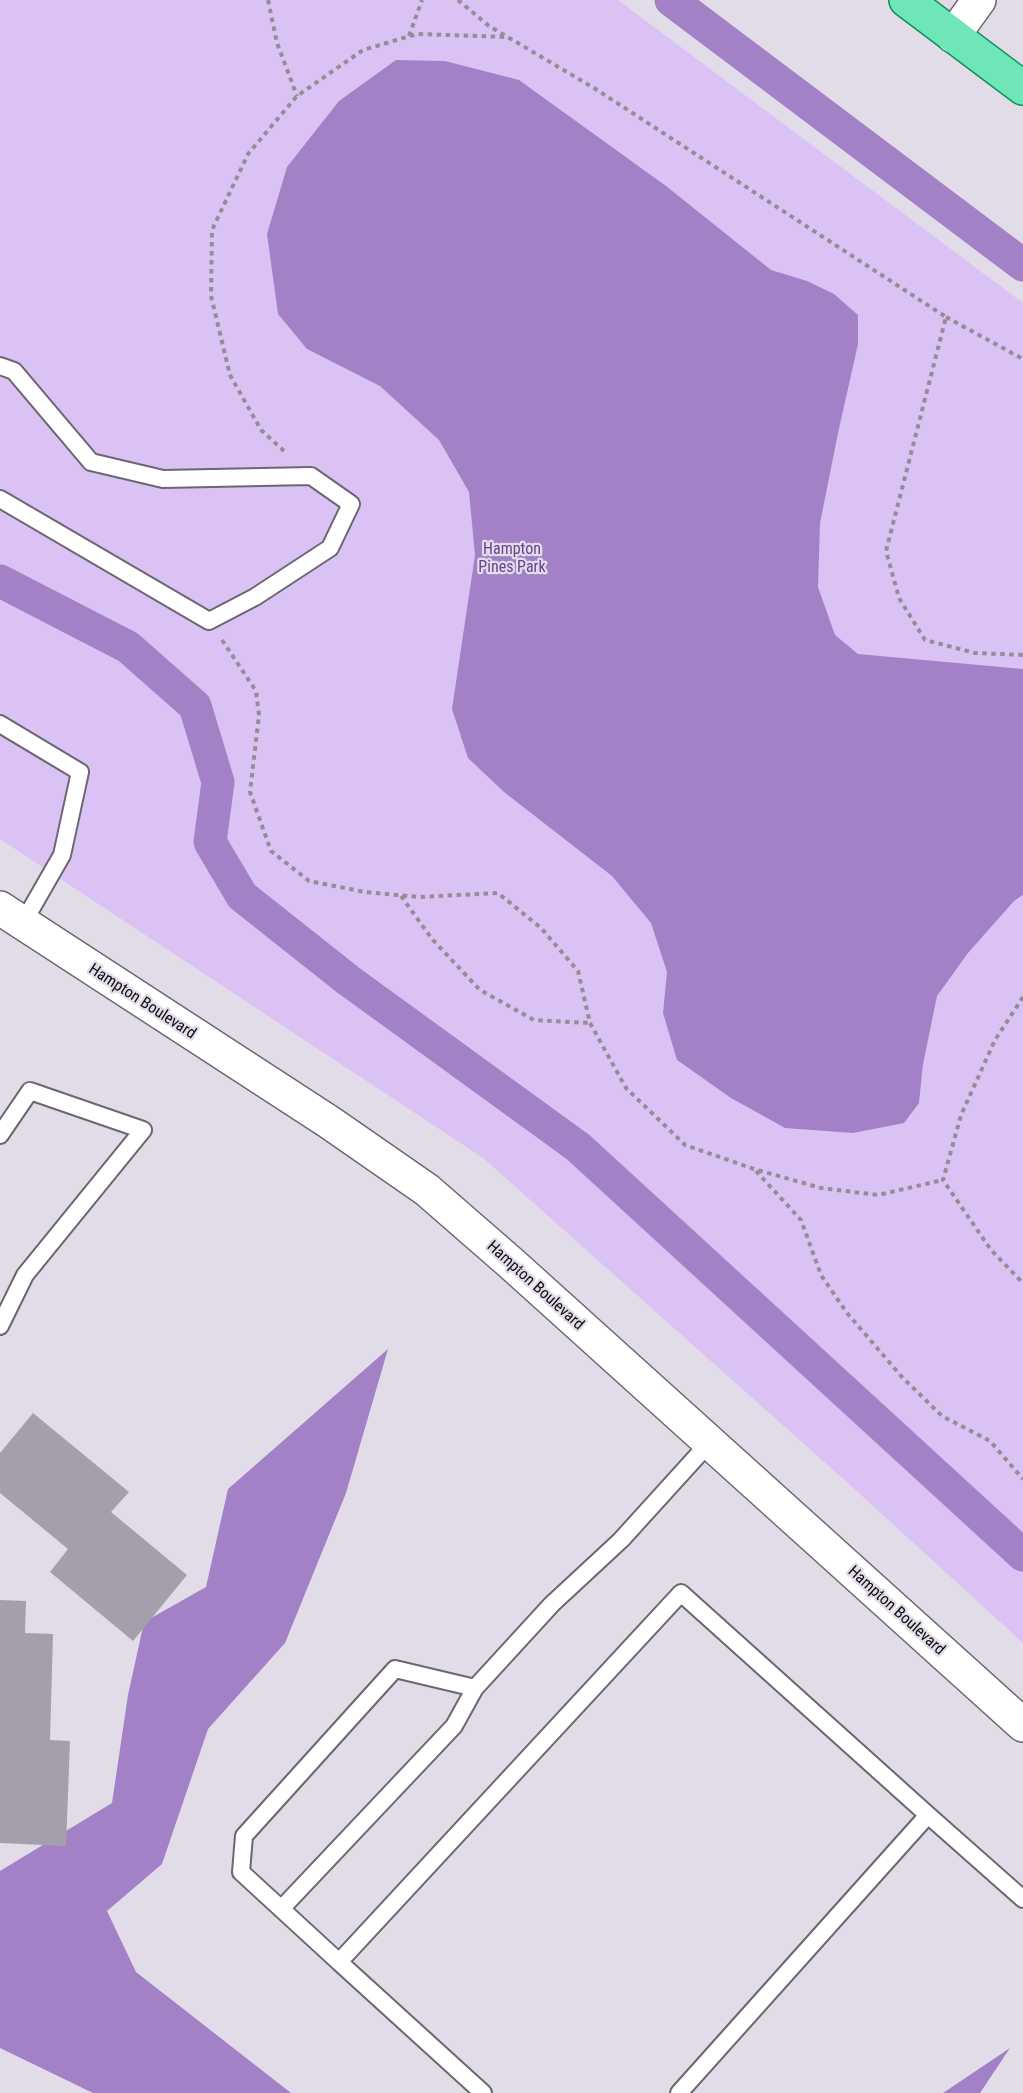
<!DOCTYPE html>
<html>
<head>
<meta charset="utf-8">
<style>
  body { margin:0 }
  canvas { display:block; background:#e2dce9 }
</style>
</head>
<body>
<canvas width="1023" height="2093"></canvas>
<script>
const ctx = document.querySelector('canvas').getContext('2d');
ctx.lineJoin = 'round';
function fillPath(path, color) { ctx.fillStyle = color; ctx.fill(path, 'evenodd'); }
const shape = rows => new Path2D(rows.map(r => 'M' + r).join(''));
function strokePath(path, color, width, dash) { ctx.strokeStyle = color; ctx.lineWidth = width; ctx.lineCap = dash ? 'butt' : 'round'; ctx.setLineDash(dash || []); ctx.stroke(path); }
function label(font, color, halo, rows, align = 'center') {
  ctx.font = font + ' "Roboto Condensed",sans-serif'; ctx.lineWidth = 4.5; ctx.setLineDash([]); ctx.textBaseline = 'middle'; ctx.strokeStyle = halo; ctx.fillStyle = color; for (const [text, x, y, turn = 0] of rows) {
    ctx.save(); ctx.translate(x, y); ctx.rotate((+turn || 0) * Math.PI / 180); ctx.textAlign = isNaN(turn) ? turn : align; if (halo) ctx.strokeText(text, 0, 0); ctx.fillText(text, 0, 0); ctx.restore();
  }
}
fillPath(shape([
  [0,0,618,0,1023,303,1023,1643,850,1485,483,1158,0,839]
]), '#dac3f4');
fillPath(shape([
  [396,60,445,61,519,80,666,186,771,270,807,281,834,294,858,315,858,344,838,433,820,523,818,587,835,635,858,654,1023,669,1023,895,1014,901,968,953,937,996,923,1064,919,1103,904,1123,853,1133,785,1128,731,1098,677,1060,663,1013,667,972,651,923,612,876,504,792,468,758,452,709,475,555,469,492,439,440,380,386,307,349,278,314,267,234,287,167,339,101],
  [388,1349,346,1493,285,1643,208,1729,162,1864,107,1911,136,1972,291,2093,93,2093,0,2048,0,1871,112,1803,128,1695,144,1622,206,1587,228,1489],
  [1010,2048,980,2093,943,2093]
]), '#a381c6');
strokePath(shape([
  [671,0,1023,265],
  [0,581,128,647,195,706,218,782,210,842,242,896,348,980,578,1147,1023,1555]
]), '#a381c6', 33);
fillPath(shape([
  [33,1413,129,1492,111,1512,187,1575,133,1641,50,1572,68,1549,0,1493,0,1453],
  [0,1600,26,1601,25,1633,53,1634,50,1740,70,1741,66,1846,0,1843]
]), '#a59fac');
const service = shape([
  [0,366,14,371,91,462,163,479,311,476,351,504,330,548,255,597,209,621,0,499],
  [0,724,80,772,62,855,23,923],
  [0,1135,30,1091,143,1130,25,1275,0,1326],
  [281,1909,454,1726,475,1688],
  [339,1962,241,1872,244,1836,395,1669,475,1688,552,1604,621,1540,709,1443],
  [483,2093,339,1962,681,1593,928,1815],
  [679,2093,928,1815,1023,1899]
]);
const minor = shape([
  [953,36,979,0],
  [0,908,329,1122,427,1190,512,1264,1023,1725]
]);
const primary = shape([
  [906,0,1023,88]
]);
strokePath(service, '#6c6672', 20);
strokePath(minor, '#6c6672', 36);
strokePath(primary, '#0e8f5e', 36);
strokePath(shape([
  [268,0,277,43,297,96],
  [458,0,489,26,594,88,946,317,886,551,899,598,925,640,975,653,1023,655],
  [409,36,422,0],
  [946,317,1023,359],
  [284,451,261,430,230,375,211,296,212,230,248,154,297,96,363,50,417,34,507,37],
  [222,640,256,691,259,715,250,792,271,851,309,881,365,892,419,897,498,893,541,928,578,971,590,1023,626,1088,685,1145,754,1169,821,1188,878,1195,943,1180],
  [401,896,432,939,480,990,534,1020,590,1023],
  [1023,997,995,1040,961,1115,943,1180,991,1250,1023,1283],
  [756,1171,801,1220,821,1275,847,1313,902,1377,942,1416,990,1441,1023,1479]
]), '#928d97', 4, [4.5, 4.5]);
strokePath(service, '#fff', 16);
strokePath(minor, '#fff', 33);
strokePath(primary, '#6ee6b7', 33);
label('16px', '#6a3e92', '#e2dce9', [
  ["Hampton",512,550],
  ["Pines Park",512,568]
]);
label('16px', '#0e0c11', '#e2dce9', [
  ["Hampton Boulevard",142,1002,33],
  ["Hampton Boulevard",535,1286,42],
  ["Hampton Boulevard",896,1611,42]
]);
</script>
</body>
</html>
